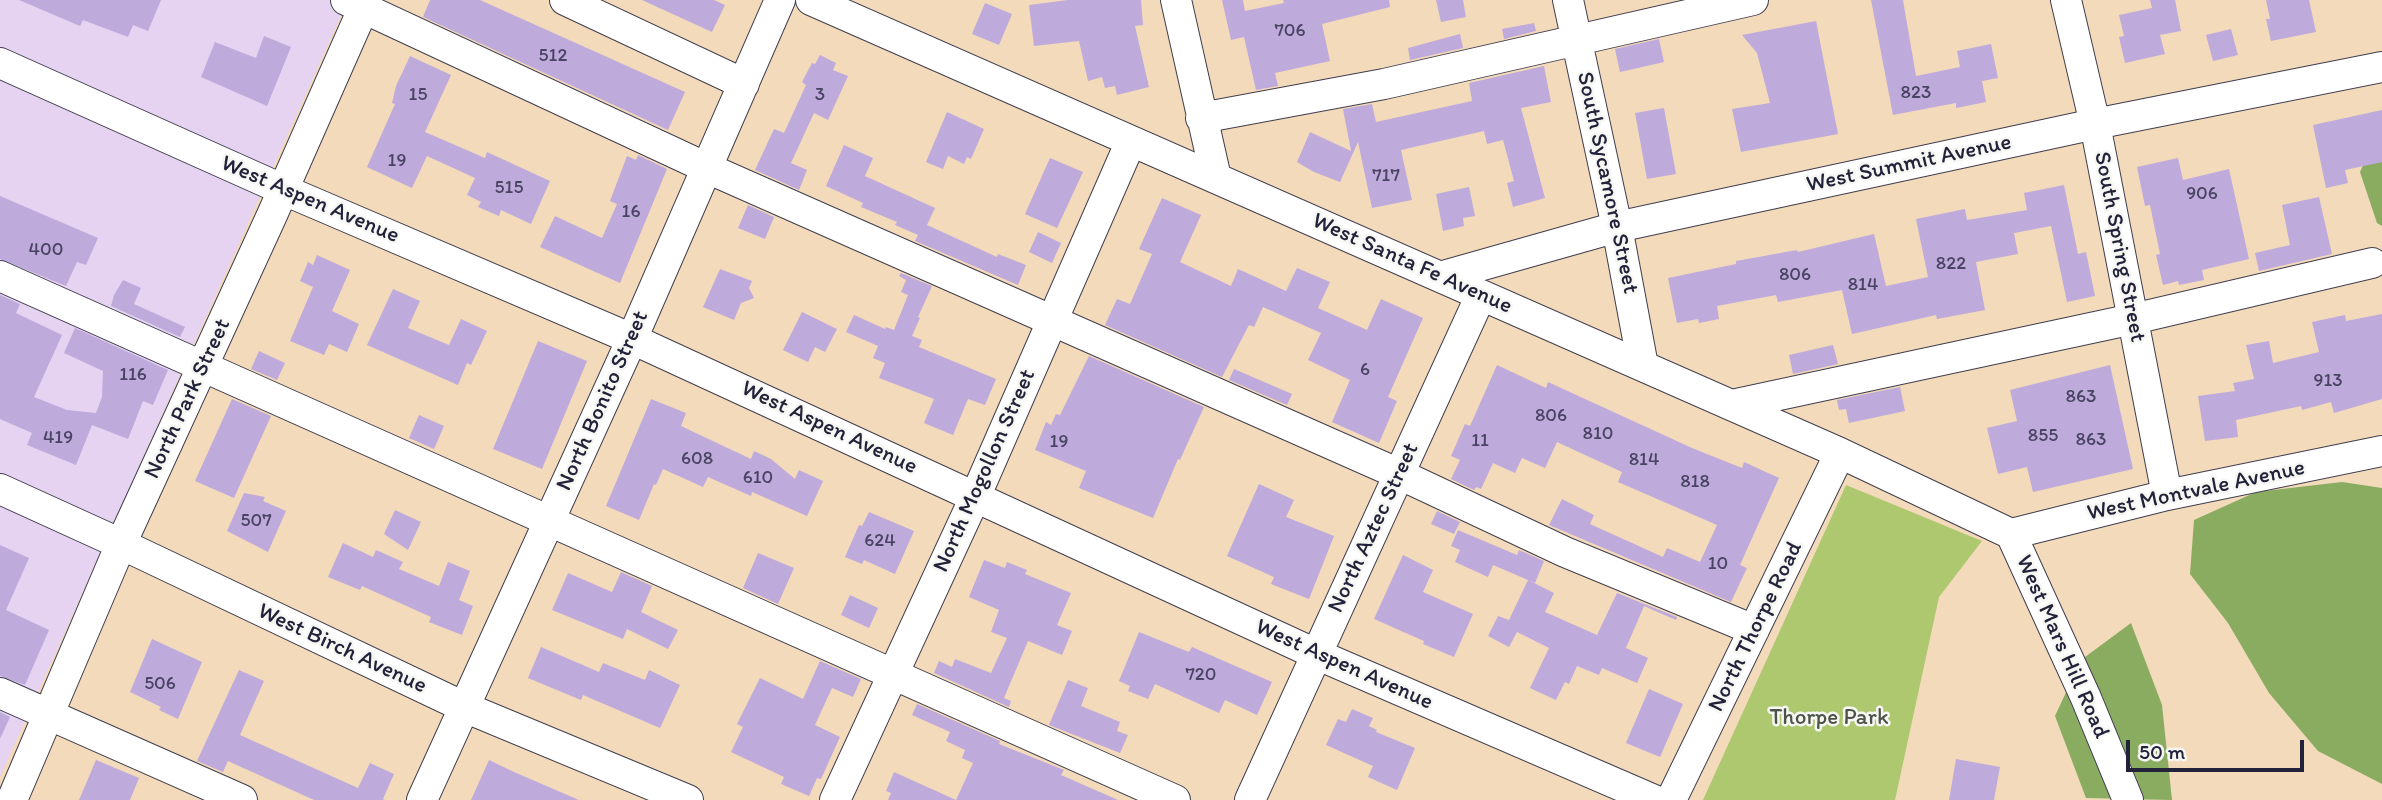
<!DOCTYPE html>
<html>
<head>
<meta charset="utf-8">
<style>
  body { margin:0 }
  #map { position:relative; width:2382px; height:800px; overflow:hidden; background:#f2dabb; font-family:Itim,sans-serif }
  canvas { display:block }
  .scale { position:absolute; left:2126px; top:740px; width:178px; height:32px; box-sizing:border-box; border:4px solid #22223b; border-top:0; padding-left:9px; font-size:21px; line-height:24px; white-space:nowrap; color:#22223b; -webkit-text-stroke:5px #f6f6f2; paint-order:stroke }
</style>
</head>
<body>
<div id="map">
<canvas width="2382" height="800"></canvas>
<div class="scale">50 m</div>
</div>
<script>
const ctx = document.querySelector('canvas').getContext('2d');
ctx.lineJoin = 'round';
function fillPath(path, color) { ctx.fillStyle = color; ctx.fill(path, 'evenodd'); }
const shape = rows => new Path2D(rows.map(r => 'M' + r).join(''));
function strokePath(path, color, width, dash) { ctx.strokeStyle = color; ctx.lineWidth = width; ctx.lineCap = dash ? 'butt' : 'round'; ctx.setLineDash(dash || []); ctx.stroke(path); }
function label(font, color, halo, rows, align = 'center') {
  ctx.font = font + ' Itim,sans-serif'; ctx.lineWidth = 5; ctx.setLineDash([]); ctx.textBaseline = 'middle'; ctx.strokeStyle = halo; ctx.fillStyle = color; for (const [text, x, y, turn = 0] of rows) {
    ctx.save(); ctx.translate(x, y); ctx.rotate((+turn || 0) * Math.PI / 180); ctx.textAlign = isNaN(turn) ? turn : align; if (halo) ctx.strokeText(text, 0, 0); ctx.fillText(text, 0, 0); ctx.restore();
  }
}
fillPath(shape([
  [0,0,348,0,0,777]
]), '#e5d3f1');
fillPath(shape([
  [1846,485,1982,541,1939,597,1895,800,1703,800]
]), '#adc86e');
fillPath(shape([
  [2382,124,2382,226,2377,223,2360,172],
  [2342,482,2382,488,2382,784,2318,751,2269,693,2228,623,2190,574,2194,520,2256,492],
  [2131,623,2162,705,2172,800,2086,798,2055,716,2081,660]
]), '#8aac61');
fillPath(shape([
  [19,0,161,0,148,31,133,25,128,37,83,20,80,26],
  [430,0,480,0,685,92,668,130,423,17],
  [642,0,714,0,725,5,712,32],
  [1068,0,1141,0,1143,25,1135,26,1149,87,1117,95,1115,86,1105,88,1102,77,1088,81,1079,41,1034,46,1029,5],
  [1222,0,1243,0,1245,11,1284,3,1283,0,1389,0,1390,7,1322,24,1330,61,1275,73,1278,86,1256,90,1244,37,1231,40],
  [1436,0,1463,0,1466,17,1441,22],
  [1871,0,1903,0,1916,76,1960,67,1957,51,1991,44,1998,78,1982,81,1986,102,1956,108,1956,103,1893,115],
  [2150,0,2175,0,2181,31,2160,35,2165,54,2125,63,2119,37,2124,36,2119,15,2152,8],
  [2266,0,2309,0,2316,32,2271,41,2266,19,2270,19],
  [985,3,1012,14,999,45,972,34],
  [1816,21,1838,134,1741,152,1732,109,1770,103,1757,53,1742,35],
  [1534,23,1536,31,1504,39,1502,29],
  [2231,29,2238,55,2213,61,2206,35],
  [1460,34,1463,48,1410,60,1408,48],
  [264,36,291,47,267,106,201,77,215,42,256,58],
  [1659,39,1664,62,1620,72,1615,49],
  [820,55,836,63,833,70,848,76,828,120,814,113,791,163,807,170,799,190,755,170,774,129,784,133,806,85,802,82,812,63,815,64],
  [410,56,451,75,425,132,485,158,487,152,550,181,531,224,501,210,499,216,478,207,481,202,467,195,475,178,427,156,412,188,367,167,395,104,392,103,396,86],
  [1544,66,1551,102,1521,108,1545,198,1513,207,1507,183,1514,181,1503,140,1487,144,1484,131,1401,150,1412,200,1372,208,1358,142,1340,182,1314,172,1297,162,1310,132,1351,151,1343,109,1372,104,1376,122,1472,101,1469,83],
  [1664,108,1676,174,1647,179,1635,113],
  [2382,110,2382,162,2345,170,2348,183,2326,188,2313,125],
  [947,112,984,129,971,159,967,157,964,164,948,156,943,169,926,162],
  [844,145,873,158,865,176,935,208,927,225,997,257,998,254,1026,265,1018,285,915,241,918,235,895,225,897,222,861,207,863,203,826,186],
  [638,155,667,169,620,283,540,247,555,216,602,238,617,204,610,201,627,156,636,160],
  [1050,158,1083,172,1057,228,1025,214],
  [2178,158,2183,180,2229,169,2249,259,2202,270,2204,280,2179,285,2178,281,2163,285,2156,255,2160,254,2150,205,2145,206,2137,167],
  [2064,185,2078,254,2086,252,2095,296,2067,302,2051,226,2014,233,2018,254,1976,262,1985,310,1937,319,1936,315,1852,334,1842,290,1778,302,1776,295,1717,306,1719,319,1699,323,1698,319,1677,323,1668,278,1736,264,1736,261,1797,250,1798,252,1874,234,1886,286,1928,277,1916,219,1965,209,1967,220,2027,210,2024,193],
  [1469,187,1475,216,1463,218,1464,226,1443,231,1436,194],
  [0,196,98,238,86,265,77,262,66,286,0,259],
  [2319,197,2332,254,2259,271,2255,253,2290,245,2282,205],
  [1162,198,1201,215,1180,262,1231,286,1238,269,1286,291,1297,268,1330,282,1318,308,1367,330,1381,299,1423,318,1388,397,1397,401,1379,443,1332,422,1350,380,1308,360,1321,333,1263,307,1254,327,1249,325,1222,377,1105,325,1117,299,1130,304,1152,254,1139,249],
  [748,205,774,217,765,239,738,228],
  [1038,232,1061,243,1052,263,1029,252],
  [317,255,350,270,332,311,359,324,347,352,329,344,324,355,290,341,313,287,300,281,308,262,313,265],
  [720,269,752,281,749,288,754,298,741,303,734,320,703,307],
  [901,273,932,286,918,317,920,318,912,336,922,340,919,347,996,379,985,405,968,399,953,435,924,423,934,399,879,378,885,363,873,358,878,346,846,332,854,315,885,329,886,327,894,330,908,295,901,292,906,280,899,276],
  [123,280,141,288,134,304,185,327,180,337,111,306,114,295],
  [393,289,420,301,408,328,449,345,461,319,487,331,471,365,467,363,458,385,367,345],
  [0,295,20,304,16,313,62,335,34,397,67,410,96,413,102,397,103,371,64,353,75,328,168,370,153,405,143,401,128,439,92,425,76,465,27,445,32,433,0,419],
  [802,312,837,329,825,352,815,347,808,362,783,350],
  [2382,314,2382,399,2334,413,2331,402,2302,410,2301,406,2236,420,2238,437,2205,441,2198,396,2235,391,2233,383,2254,379,2246,345,2269,341,2273,363,2319,352,2312,322,2345,315,2346,321],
  [538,341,587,361,542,469,493,449],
  [1833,345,1838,364,1793,374,1789,355],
  [259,351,285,363,277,380,251,369],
  [1089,356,1204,407,1180,460,1178,459,1153,518,1079,488,1086,471,1035,450,1046,422,1051,425,1056,414,1060,415],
  [1497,365,1546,388,1548,382,1692,448,1742,468,1744,462,1779,478,1740,565,1747,568,1731,602,1549,525,1562,499,1594,515,1590,524,1663,557,1667,548,1700,562,1717,525,1618,482,1622,472,1557,442,1545,468,1522,458,1515,473,1493,463,1481,489,1476,487,1474,490,1451,479,1460,460,1451,456,1465,424,1470,426],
  [2110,365,2133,469,2033,492,2027,467,1998,474,1987,428,2017,421,2010,390],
  [1234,369,1292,394,1287,405,1229,380],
  [1900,387,1905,411,1849,423,1846,409,1839,410,1837,400],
  [232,399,271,416,234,498,195,481],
  [651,399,686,413,681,426,751,459,754,451,771,459,795,479,799,470,823,481,807,516,752,492,751,496,708,477,703,487,663,469,656,485,654,484,639,520,606,506],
  [419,415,444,426,434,449,409,438],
  [1259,484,1294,500,1286,517,1334,536,1309,599,1271,584,1274,577,1227,556],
  [244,493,265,497,263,501,286,511,268,552,227,531],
  [395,510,421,522,408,550,384,534],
  [1437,511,1460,522,1454,534,1431,524],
  [869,512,914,531,895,574,864,560,862,564,845,557,859,525,862,526],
  [1458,530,1517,555,1519,550,1544,561,1535,583,1493,565,1488,577,1455,562,1460,550,1451,546],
  [343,543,373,557,376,550,403,562,399,569,439,586,448,562,470,571,459,600,473,606,462,635,429,622,431,617,362,586,360,590,328,577],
  [0,545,29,558,6,610,49,630,25,685,0,676],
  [758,553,794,568,778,604,743,588],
  [1403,555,1433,570,1423,592,1473,614,1454,657,1423,644,1424,641,1374,619],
  [984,560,1005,568,1007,562,1027,570,1025,574,1071,593,1057,625,1072,631,1062,655,1028,641,1004,698,1011,701,1009,707,934,673,939,661,952,667,955,659,991,673,1007,638,991,632,999,610,969,597],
  [621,572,652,586,641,612,678,630,668,649,627,629,623,639,552,610,568,573,612,592],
  [1528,580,1554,593,1545,612,1597,635,1617,593,1677,617,1676,620,1644,606,1626,648,1648,658,1637,683,1602,668,1599,675,1577,666,1569,684,1565,682,1556,700,1530,688,1549,648,1517,632,1509,647,1488,636,1498,616,1509,620],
  [850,595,878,608,869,628,841,615],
  [1139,632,1189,652,1192,647,1272,682,1257,715,1225,700,1219,713,1155,684,1148,699,1128,691,1130,686,1119,681],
  [152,639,202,662,178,719,159,710,161,707,130,692],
  [541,647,599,672,603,663,645,680,649,670,680,685,660,728,583,695,581,700,528,678],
  [820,661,861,679,853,697,832,688,815,725,840,737,821,779,817,778,809,796,781,784,784,777,731,752,743,727,737,724,760,678,803,699],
  [239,670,264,681,240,735,358,788,370,763,394,774,383,799,385,800,314,800,228,761,223,772,197,761],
  [1068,680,1088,688,1081,706,1120,722,1117,731,1128,735,1120,753,1049,725],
  [1649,689,1683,704,1660,757,1626,743],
  [917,704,1000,741,999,744,1064,770,1061,775,1118,800,888,800,891,793,886,791,894,772,956,800,973,763,962,758,965,750,946,741,950,732,912,715],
  [1352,709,1373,718,1369,726,1377,730,1376,732,1415,748,1397,790,1368,777,1373,766,1326,745,1338,719,1346,722],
  [0,712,10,717,0,739],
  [1956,759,2000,767,1994,800,1949,800],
  [96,760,139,778,130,800,79,800],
  [489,760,514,772,579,800,471,800]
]), '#bfaadc');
const minor = shape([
  [346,0,707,168,1399,474,1565,552,1754,630],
  [565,0,744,84],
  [811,0,1840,453,2011,534],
  [1176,0,1216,178],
  [1568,0,1617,227,1643,366],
  [2066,0,2095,124,2167,495],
  [0,63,284,190,632,339,1316,654,1654,800],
  [1201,118,1384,84,1753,0],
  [0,276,1175,800],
  [1440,277,1617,227,2095,124,2382,67],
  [1732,405,2133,319,2372,263],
  [0,489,121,544,464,707,688,800],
  [2011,534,2167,495,2382,451],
  [2011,534,2086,698,2128,800],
  [0,693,242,800],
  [12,800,121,544,272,215,367,0],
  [422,800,632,339,780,0],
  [835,800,976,495,1131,141],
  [1250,800,1481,295],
  [1671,800,1840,453]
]);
strokePath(minor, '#413e4e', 32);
strokePath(minor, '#fff', 30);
label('19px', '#494463', null, [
  ["706",1290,31],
  ["512",553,56],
  ["823",1916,93],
  ["15",418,95],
  ["3",820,95],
  ["19",397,161],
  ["717",1386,176],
  ["515",509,188],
  ["906",2202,194],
  ["16",631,212],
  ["400",46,250],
  ["822",1951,264],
  ["806",1795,275],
  ["814",1863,285],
  ["6",1365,370],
  ["116",133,375],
  ["913",2328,381],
  ["863",2081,397],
  ["806",1551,416],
  ["810",1598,434],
  ["855",2043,436],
  ["419",58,438],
  ["863",2091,440],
  ["11",1480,441],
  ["19",1059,442],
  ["608",697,459],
  ["814",1644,460],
  ["610",758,478],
  ["818",1695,482],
  ["507",256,521],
  ["624",880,541],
  ["10",1718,564],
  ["720",1201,675],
  ["506",160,684]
]);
label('23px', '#22223b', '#f6f6f2', [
  ["West Summit Avenue",1909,164,-12],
  ["South Sycamore Street",1607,183,78],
  ["West Aspen Avenue",310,200,23],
  ["South Spring Street",2119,247,79],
  ["West Santa Fe Avenue",1412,264,24],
  ["North Park Street",188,399,-65],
  ["North Bonito Street",603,401,-66],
  ["West Aspen Avenue",829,428,25],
  ["North Mogollon Street",985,471,-66],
  ["West Montvale Avenue",2196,491,-12],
  ["North Aztec Street",1374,528,-65],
  ["North Thorpe Road",1756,627,-64],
  ["West Mars Hill Road",2062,647,66],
  ["West Birch Avenue",342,649,25],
  ["West Aspen Avenue",1344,665,24]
]);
label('23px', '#4c544a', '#f6f6f2', [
  ["Thorpe Park",1829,718]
]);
</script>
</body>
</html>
